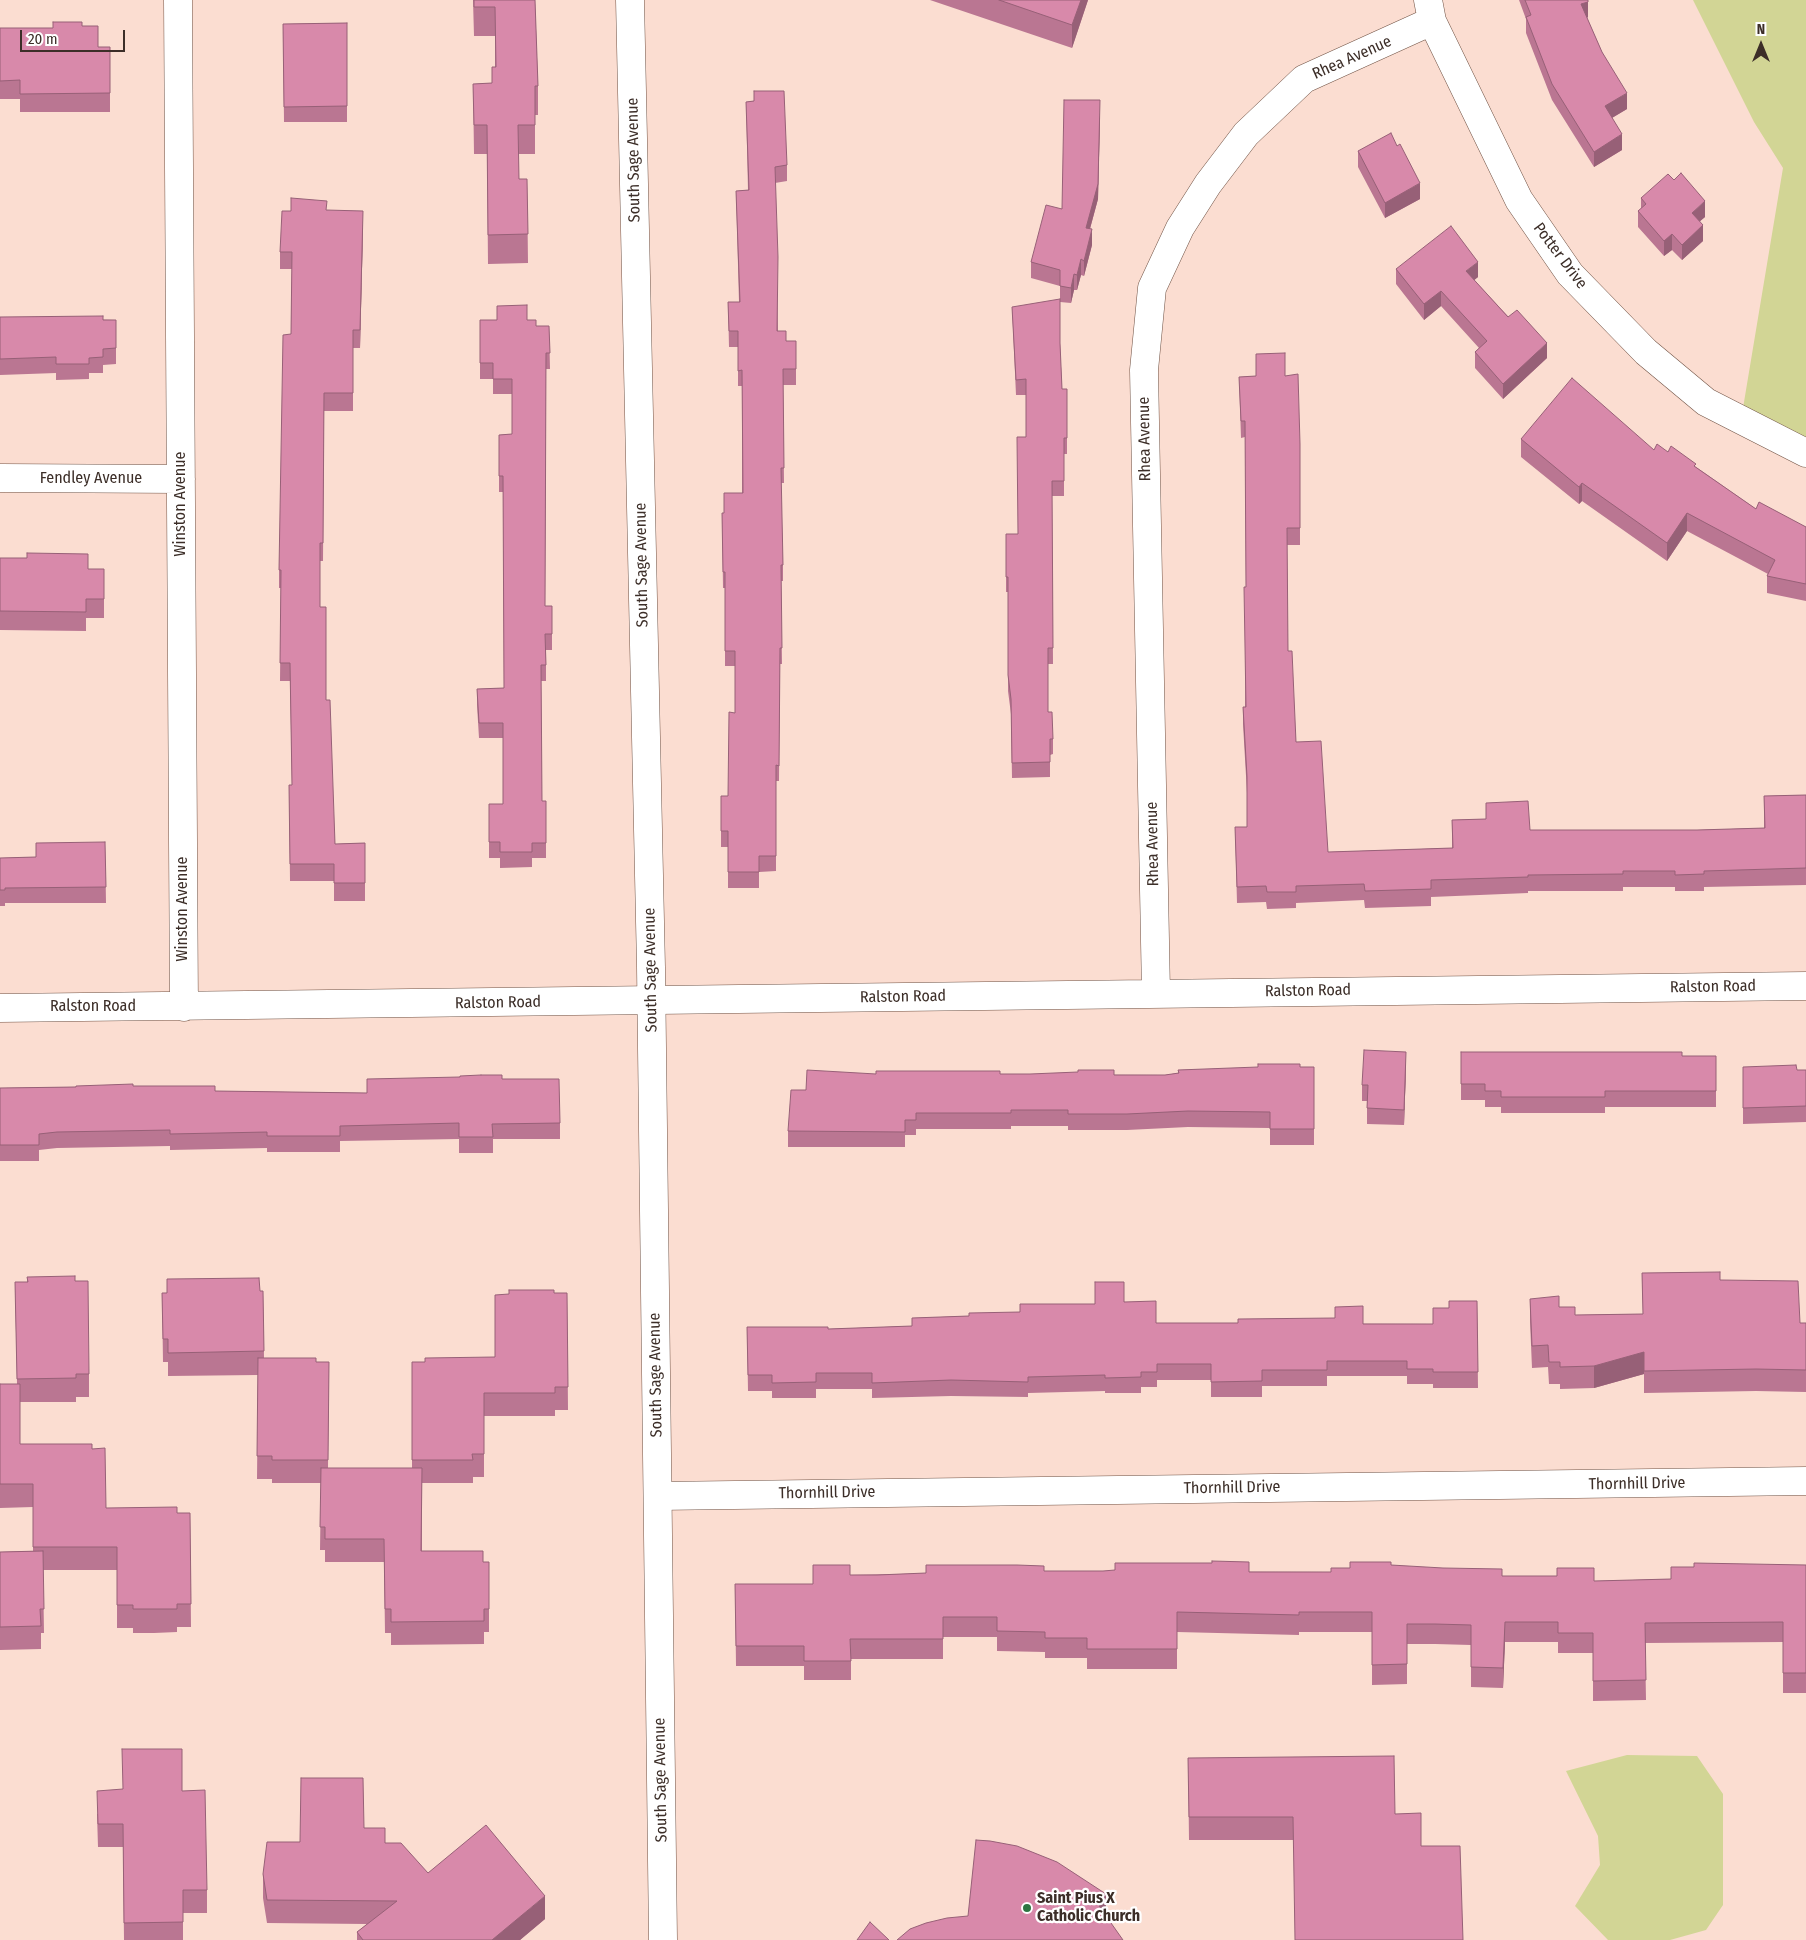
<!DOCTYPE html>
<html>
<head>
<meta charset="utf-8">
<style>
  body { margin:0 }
  #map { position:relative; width:1806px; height:1940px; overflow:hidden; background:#fbddd1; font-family:"Fira Sans Condensed",sans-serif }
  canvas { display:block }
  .north { position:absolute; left:1736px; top:20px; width:50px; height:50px; -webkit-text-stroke:4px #fff; paint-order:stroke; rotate:0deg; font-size:14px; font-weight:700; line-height:20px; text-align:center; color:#3c2e28 }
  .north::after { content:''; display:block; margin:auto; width:18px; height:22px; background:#3c2e28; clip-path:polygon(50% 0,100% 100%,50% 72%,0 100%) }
  .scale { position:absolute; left:20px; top:30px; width:105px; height:22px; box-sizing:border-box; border:2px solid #3c2e28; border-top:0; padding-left:6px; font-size:15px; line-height:18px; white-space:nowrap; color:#3c2e28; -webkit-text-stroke:4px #fff; paint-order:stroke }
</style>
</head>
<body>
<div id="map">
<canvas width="1806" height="1940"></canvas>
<div class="north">N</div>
<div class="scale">20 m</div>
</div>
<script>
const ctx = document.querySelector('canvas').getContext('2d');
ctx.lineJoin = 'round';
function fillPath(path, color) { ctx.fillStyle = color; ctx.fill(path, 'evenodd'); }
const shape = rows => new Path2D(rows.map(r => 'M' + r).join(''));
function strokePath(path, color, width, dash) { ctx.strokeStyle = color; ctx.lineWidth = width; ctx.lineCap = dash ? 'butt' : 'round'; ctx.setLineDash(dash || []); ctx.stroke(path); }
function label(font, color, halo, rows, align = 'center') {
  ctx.font = font + ' "Fira Sans Condensed",sans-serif'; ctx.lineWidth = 4.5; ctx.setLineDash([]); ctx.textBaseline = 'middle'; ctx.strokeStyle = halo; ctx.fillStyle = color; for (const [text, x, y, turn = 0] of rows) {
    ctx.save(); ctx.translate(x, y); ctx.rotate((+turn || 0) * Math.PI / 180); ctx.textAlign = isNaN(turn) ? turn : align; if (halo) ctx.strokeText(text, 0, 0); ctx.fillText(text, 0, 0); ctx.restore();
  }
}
fillPath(shape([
  [1693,0,1806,0,1806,453,1741,420,1783,168,1754,122],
  [1627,1755,1697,1756,1723,1794,1723,1905,1706,1930,1670,1940,1608,1940,1575,1906,1600,1865,1598,1836,1566,1771]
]), '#d2d595');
const minor = shape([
  [178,0,184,1007],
  [1428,0,1432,21,1519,200,1570,274,1646,352,1706,402,1806,453],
  [0,478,181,479],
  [1156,993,1144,370,1152,288,1180,228,1208,184,1246,134,1304,79,1432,21],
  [0,1008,1806,986],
  [658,1496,1806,1481]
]);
const tertiary = shape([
  [630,0,651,967,663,1940]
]);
strokePath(minor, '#715345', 29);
strokePath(tertiary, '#715345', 29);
strokePath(minor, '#fff', 28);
strokePath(tertiary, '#fff', 28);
fillPath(shape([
  [473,0,535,0,538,86,538,115,535,115,535,154,518,154,519,179,527,179,528,263,488,264,487,154,474,154,473,84,492,83,495,67,495,36,474,36],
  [930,0,1088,0,1072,48],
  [1519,0,1588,0,1588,17,1587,18,1627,109,1612,118,1622,150,1594,167,1552,100,1526,33,1526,19],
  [347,23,347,122,284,122,283,24],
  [82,26,98,47,110,47,110,112,20,112,20,99,0,99,0,28,53,28],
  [754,91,787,165,787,181,775,183,778,331,786,341,796,341,796,385,783,385,784,483,781,483,783,565,783,581,781,581,782,664,780,664,779,781,776,781,776,871,759,872,759,888,728,888,728,847,721,847,721,796,728,796,735,713,735,666,725,666,725,588,723,588,722,513,724,513,742,493,742,386,738,386,738,347,729,347,728,302,739,302,736,191,748,190,746,102,754,101],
  [1100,116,1098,199,1090,229,1092,245,1084,276,1081,275,1077,290,1074,290,1071,303,1060,302,1060,286,1031,278,1031,262,1062,209],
  [1358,151,1420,199,1385,218,1358,167],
  [1641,198,1705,217,1700,221,1703,241,1682,260,1672,250,1664,256,1638,227,1638,211,1641,209],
  [327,210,363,229,360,348,353,348,353,411,324,411,323,561,320,561,320,607,335,844,365,843,365,901,334,901,334,881,290,881,289,785,292,785,290,681,280,681,281,588,279,588,279,570,291,334,292,269,280,269,280,252],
  [1396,269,1478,277,1474,280,1547,358,1503,399,1475,368,1475,352,1479,348,1441,306,1424,320,1396,284],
  [497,306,527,320,536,326,549,326,550,369,546,369,545,606,552,606,552,650,546,650,546,681,541,681,542,801,546,801,546,858,532,858,532,867,500,868,500,858,489,858,489,804,503,804,503,738,479,738,477,705,477,689,504,688,503,492,499,492,499,435,512,434,512,394,493,394,493,379,480,379,480,320,497,320],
  [1012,307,1060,343,1062,389,1067,389,1067,454,1064,454,1064,496,1052,496,1053,664,1048,664,1048,712,1053,739,1053,754,1050,755,1050,777,1012,778,1011,714,1008,691,1008,592,1006,592,1006,534,1018,534,1026,437,1026,395,1016,395],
  [0,317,116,320,116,364,103,365,103,373,89,373,89,379,56,380,56,373,0,375],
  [1256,354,1285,376,1300,444,1300,545,1287,545,1288,651,1296,742,1328,852,1452,848,1452,820,1486,819,1486,803,1530,830,1697,830,1764,828,1764,796,1806,795,1806,885,1704,887,1704,891,1675,891,1675,887,1623,887,1623,891,1528,891,1528,893,1431,897,1431,906,1365,908,1364,900,1296,903,1296,908,1267,909,1266,902,1237,903,1235,827,1247,827,1247,793,1243,724,1243,707,1245,707,1246,587,1245,437,1241,438,1239,377,1256,376],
  [1521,439,1668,452,1696,467,1756,509,1806,527,1806,601,1767,593,1767,576,1768,574,1687,531,1667,561,1582,501,1579,504,1521,457],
  [0,558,88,569,104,569,104,618,86,618,86,631,0,630],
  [105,842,106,903,5,903,5,906,0,906,0,858,36,857],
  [1461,1052,1682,1056,1716,1056,1716,1107,1605,1107,1605,1113,1501,1113,1501,1107,1485,1107,1485,1100,1461,1100],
  [1300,1067,1314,1067,1314,1145,1270,1145,1270,1128,1188,1127,1127,1130,1068,1130,1068,1126,1011,1126,1011,1129,916,1129,916,1135,905,1135,905,1147,788,1147,788,1131,806,1090,876,1074,1165,1075,1178,1073,1178,1070],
  [1743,1067,1797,1070,1806,1070,1806,1122,1743,1124],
  [1406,1068,1404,1125,1367,1124,1367,1101,1362,1101,1362,1085],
  [502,1079,560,1123,560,1139,493,1139,493,1153,459,1153,459,1139,340,1141,340,1152,267,1152,267,1148,170,1150,170,1146,57,1148,39,1150,39,1161,0,1161,0,1088,133,1086,215,1091,367,1093],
  [1642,1273,1720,1280,1800,1323,1806,1323,1806,1392,1756,1391,1644,1393,1644,1374,1594,1388,1560,1389,1560,1384,1549,1384,1548,1367,1532,1368,1530,1321,1530,1299,1559,1307,1575,1315,1643,1314],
  [27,1277,75,1281,89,1374,89,1397,76,1397,76,1402,20,1402,20,1444,92,1449,106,1508,177,1513,190,1513,191,1627,177,1627,177,1632,154,1633,133,1633,133,1628,117,1628,117,1570,43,1570,44,1633,41,1633,41,1649,0,1650,0,1552,33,1551,33,1507,0,1508,0,1384,17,1384,15,1282,27,1282],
  [1095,1282,1156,1323,1433,1324,1449,1308,1477,1301,1478,1388,1433,1388,1433,1384,1407,1384,1407,1376,1327,1376,1327,1386,1262,1386,1262,1397,1211,1397,1211,1380,1157,1380,1157,1387,1141,1387,1141,1393,1105,1393,1105,1391,1028,1393,1028,1397,951,1396,872,1398,872,1389,816,1389,816,1398,772,1398,772,1391,748,1391,747,1327,828,1329,912,1326,912,1318,969,1316,1020,1312,1095,1304],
  [263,1291,264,1358,316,1362,329,1362,328,1468,412,1468,412,1362,425,1362,495,1357,554,1293,567,1293,568,1410,555,1410,555,1416,484,1416,484,1477,473,1477,473,1483,422,1483,422,1551,483,1562,489,1585,489,1632,484,1632,484,1644,391,1645,391,1633,385,1633,384,1562,325,1562,325,1550,320,1550,321,1483,272,1483,272,1479,257,1479,258,1375,168,1376,168,1362,163,1362,162,1293],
  [1391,1565,1502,1576,1594,1581,1671,1579,1694,1567,1806,1565,1806,1693,1783,1693,1783,1642,1645,1643,1646,1700,1593,1701,1593,1653,1558,1653,1558,1642,1505,1642,1503,1688,1471,1687,1471,1645,1435,1644,1407,1644,1407,1684,1372,1685,1372,1632,1299,1632,1299,1635,1177,1632,1177,1669,1087,1669,1087,1658,1045,1658,1045,1652,997,1651,997,1637,943,1637,943,1659,851,1659,851,1680,804,1680,804,1666,736,1666,735,1584,813,1584,850,1575,1044,1571,1331,1572,1350,1568],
  [1188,1758,1395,1814,1421,1846,1293,1840,1189,1840],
  [182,1791,207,1890,207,1913,183,1913,183,1940,124,1940,123,1847,98,1847,97,1814],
  [364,1828,428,1873,545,1919,520,1940,357,1940,357,1932,367,1924,267,1923,263,1898,263,1874,300,1842]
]), '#ba7692');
fillPath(shape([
  [1081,0,1088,0,1072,48,1072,25],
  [1588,2,1588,17,1581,20,1581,4],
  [1627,93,1627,109,1605,122,1605,106],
  [1100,116,1098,199,1086,243,1086,228],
  [1622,134,1622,150,1594,167,1594,152],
  [1420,183,1420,199,1385,218,1385,203],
  [1705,201,1705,217,1692,228,1692,213],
  [363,211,363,229,360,348,360,330],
  [1703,225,1703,241,1682,260,1682,245],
  [1092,229,1092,245,1084,276,1084,261],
  [1672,234,1672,250,1664,256,1664,241],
  [1081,259,1081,275,1077,290,1077,275],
  [1478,262,1478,277,1466,287,1466,271],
  [1074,274,1074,290,1071,303,1071,288],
  [1441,291,1441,306,1424,320,1424,304],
  [1547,343,1547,358,1503,399,1503,384],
  [1582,483,1582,501,1579,504,1579,487],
  [1687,513,1687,531,1667,561,1667,543],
  [1406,1052,1406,1068,1404,1125,1404,1110],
  [1644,1352,1644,1374,1594,1388,1594,1366],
  [1505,1622,1505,1642,1503,1688,1503,1668],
  [1106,1894,1106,1921,1099,1934,1099,1899],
  [545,1896,545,1919,520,1940,492,1940]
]), '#976077');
const building = shape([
  [474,0,535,0,538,86,535,86,535,125,518,125,519,179,527,179,528,234,488,235,487,125,474,125,473,84,492,83,492,67,496,67,495,7,474,7,474,0],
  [999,0,1081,0,1072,25,999,0],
  [1525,0,1588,0,1588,2,1581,4,1602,52,1627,93,1605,106,1622,134,1594,152,1552,84,1526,17,1531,15,1525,0],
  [53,22,82,22,82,26,98,26,98,47,110,47,110,93,20,94,20,80,0,81,0,28,53,28,53,22],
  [347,23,347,106,284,107,283,24,347,23],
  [754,91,784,91,787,165,775,167,778,257,777,331,786,331,786,341,796,341,796,369,783,369,784,468,781,468,783,565,781,565,782,648,780,648,779,766,776,765,776,856,759,856,759,872,728,872,728,831,721,831,721,796,728,796,729,712,735,713,735,651,725,651,725,572,723,572,722,513,724,513,724,493,743,493,742,370,738,371,738,331,729,331,728,302,740,302,736,191,749,190,746,102,754,101,754,91],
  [1064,100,1100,100,1098,184,1086,228,1092,229,1084,261,1081,259,1077,275,1074,274,1071,288,1060,286,1060,270,1031,262,1046,205,1062,209,1064,100],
  [1391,133,1397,146,1400,144,1420,183,1385,203,1358,151,1391,133],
  [1681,173,1705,201,1692,213,1703,225,1682,245,1672,234,1664,241,1638,211,1646,204,1641,198,1668,174,1674,180,1681,173],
  [291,198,327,201,326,210,363,211,360,330,353,330,353,393,324,393,323,543,320,543,320,607,326,607,326,700,330,700,335,844,365,843,365,883,334,883,334,864,290,864,289,785,292,785,290,663,280,663,281,570,279,570,283,335,291,334,292,252,280,252,282,211,291,211,291,198],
  [1451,226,1478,262,1466,271,1508,317,1517,310,1547,343,1503,384,1475,352,1487,341,1441,291,1424,304,1396,269,1451,226],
  [1060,299,1060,343,1062,389,1067,389,1067,438,1064,438,1064,481,1052,481,1053,648,1048,648,1048,712,1052,712,1053,739,1050,739,1050,762,1012,763,1011,699,1008,675,1008,577,1006,577,1006,534,1018,534,1017,437,1026,437,1026,379,1016,380,1012,307,1060,299],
  [527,305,527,320,536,320,536,326,549,326,550,353,546,353,545,606,552,606,552,634,545,634,546,665,541,665,542,801,546,801,546,843,532,843,532,852,500,852,500,842,489,842,489,804,503,804,503,723,479,723,477,689,504,688,503,476,499,476,499,435,512,434,512,379,493,379,493,363,480,363,480,320,497,320,497,306,527,305],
  [103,316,103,320,116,320,116,348,103,349,103,357,89,358,89,364,56,364,56,357,0,359,0,317,103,316],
  [1285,353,1285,376,1298,374,1300,444,1300,528,1287,528,1288,651,1292,651,1296,742,1321,741,1328,852,1453,848,1452,820,1486,819,1486,803,1528,801,1530,830,1697,830,1765,828,1764,796,1806,795,1806,868,1704,871,1704,874,1675,875,1675,871,1623,871,1623,874,1528,875,1528,877,1431,880,1431,889,1365,891,1364,884,1296,886,1296,892,1267,892,1266,886,1237,887,1235,827,1247,827,1247,777,1243,707,1246,707,1244,587,1246,587,1245,421,1241,421,1239,377,1256,376,1256,354,1285,353],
  [1572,378,1654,450,1657,444,1668,452,1671,446,1696,464,1694,466,1756,509,1759,502,1806,527,1806,584,1767,576,1775,560,1687,513,1667,543,1582,483,1579,487,1521,439,1572,378],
  [27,553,88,554,88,569,104,569,104,599,86,599,86,612,0,611,0,558,27,558,27,553],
  [105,842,106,887,5,888,5,890,0,890,0,858,36,857,36,843,105,842],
  [1364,1050,1406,1052,1404,1110,1367,1108,1368,1085,1362,1085,1364,1050],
  [1461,1052,1682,1052,1682,1056,1716,1056,1716,1091,1605,1091,1605,1097,1501,1097,1501,1091,1485,1091,1485,1084,1461,1084,1461,1052],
  [1258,1064,1300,1064,1300,1067,1314,1067,1314,1129,1270,1129,1270,1112,1188,1111,1127,1114,1068,1114,1068,1110,1011,1110,1011,1113,916,1113,916,1120,905,1120,905,1132,788,1131,791,1090,806,1090,807,1070,876,1074,876,1071,1000,1071,1000,1074,1030,1074,1078,1072,1078,1070,1114,1070,1114,1075,1165,1075,1179,1073,1178,1070,1258,1067,1258,1064],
  [1796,1065,1797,1070,1806,1070,1806,1106,1743,1108,1743,1067,1796,1065],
  [481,1075,502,1075,502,1079,559,1079,560,1123,492,1124,493,1137,459,1137,459,1123,340,1126,340,1136,267,1136,267,1132,170,1134,170,1130,57,1132,39,1134,39,1145,0,1145,0,1088,76,1087,76,1086,133,1084,133,1086,215,1086,215,1091,367,1093,367,1079,460,1077,460,1076,481,1075],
  [1720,1272,1720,1280,1798,1281,1800,1323,1806,1323,1806,1370,1756,1369,1644,1371,1644,1352,1594,1366,1560,1367,1560,1362,1549,1362,1548,1345,1532,1346,1530,1299,1559,1296,1559,1307,1575,1307,1575,1315,1643,1314,1642,1273,1720,1272],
  [75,1276,75,1281,88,1281,89,1374,76,1374,76,1378,17,1379,15,1282,28,1282,27,1277,75,1276],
  [259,1278,260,1291,263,1291,264,1351,168,1353,168,1339,163,1339,162,1293,167,1293,167,1279,259,1278],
  [1095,1282,1124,1282,1124,1302,1156,1301,1156,1323,1238,1323,1238,1319,1335,1318,1335,1307,1363,1306,1363,1324,1433,1324,1433,1308,1449,1308,1449,1301,1477,1301,1478,1372,1433,1372,1433,1369,1407,1369,1407,1361,1327,1361,1327,1370,1262,1370,1262,1381,1211,1382,1211,1364,1157,1364,1157,1372,1141,1372,1141,1377,1105,1378,1105,1375,1028,1377,1028,1382,951,1380,872,1383,872,1373,816,1373,816,1382,772,1383,772,1375,748,1375,747,1327,828,1327,828,1329,912,1326,912,1318,969,1316,969,1313,1020,1312,1020,1304,1095,1304,1095,1282],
  [509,1290,554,1290,554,1293,567,1293,568,1387,555,1387,555,1393,484,1393,484,1454,472,1454,473,1460,412,1460,412,1362,425,1362,425,1358,495,1357,495,1295,509,1294,509,1290],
  [258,1358,316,1358,316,1362,329,1362,328,1460,272,1460,272,1456,257,1456,258,1358],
  [0,1384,20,1384,20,1444,92,1444,92,1449,105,1448,106,1508,177,1507,177,1513,190,1513,191,1604,177,1604,177,1609,133,1609,133,1605,117,1605,117,1547,33,1547,33,1484,0,1484,0,1384],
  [321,1468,422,1468,421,1551,483,1551,483,1562,489,1562,489,1609,484,1609,484,1621,391,1622,391,1609,385,1609,384,1539,325,1539,325,1527,320,1527,321,1468],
  [43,1551,44,1609,40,1609,41,1626,0,1627,0,1552,43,1551],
  [1212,1561,1249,1562,1249,1572,1331,1572,1331,1568,1350,1568,1350,1562,1391,1562,1391,1565,1443,1568,1502,1569,1502,1576,1557,1576,1557,1568,1594,1568,1594,1581,1671,1579,1671,1567,1694,1567,1694,1563,1806,1565,1806,1673,1783,1673,1783,1622,1645,1623,1646,1680,1593,1681,1593,1633,1558,1633,1558,1622,1505,1622,1503,1668,1471,1667,1471,1625,1435,1624,1407,1624,1407,1664,1372,1665,1372,1612,1299,1612,1299,1615,1177,1612,1177,1649,1087,1649,1087,1638,1045,1638,1045,1632,997,1631,997,1617,943,1617,943,1639,850,1639,851,1661,804,1661,804,1646,736,1646,735,1584,813,1584,813,1565,850,1565,850,1575,877,1575,926,1573,926,1565,1017,1565,1044,1566,1044,1571,1103,1571,1115,1570,1115,1563,1212,1563,1212,1561],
  [122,1749,182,1749,182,1791,205,1790,207,1890,183,1890,183,1922,124,1923,123,1824,98,1824,97,1791,123,1789,122,1749],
  [1394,1756,1395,1814,1421,1813,1421,1846,1460,1846,1463,1940,1295,1940,1293,1817,1189,1817,1188,1758,1394,1756],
  [301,1778,363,1778,364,1828,385,1828,385,1843,401,1843,428,1873,486,1825,545,1896,492,1940,363,1940,357,1932,397,1901,267,1900,263,1874,267,1842,300,1842,301,1778],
  [976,1840,990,1841,1017,1846,1057,1862,1106,1894,1099,1899,1103,1903,1099,1906,1123,1940,897,1940,910,1929,926,1923,947,1918,968,1916,976,1840],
  [870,1922,889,1940,857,1940,870,1922]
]);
fillPath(building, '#d889aa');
strokePath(building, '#976077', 1);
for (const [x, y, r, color] of [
  [1027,1908,5,"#2d7542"]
]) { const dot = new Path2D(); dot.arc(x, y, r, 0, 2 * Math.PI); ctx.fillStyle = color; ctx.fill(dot); strokePath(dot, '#fff', 2); }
label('16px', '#3c2e28', '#fff', [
  ["Rhea Avenue",1352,58,-24],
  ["South Sage Avenue",634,160,-91],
  ["Potter Drive",1560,256,53],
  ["Rhea Avenue",1145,439,-91],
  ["Fendley Avenue",91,479],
  ["Winston Avenue",181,504,-90],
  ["South Sage Avenue",642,565,-91],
  ["Rhea Avenue",1153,844,-91],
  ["Winston Avenue",183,909,-90],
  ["South Sage Avenue",651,970,-91],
  ["Ralston Road",1713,987,-1],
  ["Ralston Road",1308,991,-1],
  ["Ralston Road",903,997,-1],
  ["Ralston Road",498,1003,-1],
  ["Ralston Road",93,1007],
  ["South Sage Avenue",656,1375,-91],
  ["Thornhill Drive",1637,1484,-1],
  ["Thornhill Drive",1232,1488,-1],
  ["Thornhill Drive",827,1493,-1],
  ["South Sage Avenue",661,1780,-91]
]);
label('bold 16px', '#3c2e28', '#fff', [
  ["Saint Pius X",1037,1899],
  ["Catholic Church",1037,1917]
], 'left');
</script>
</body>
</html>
